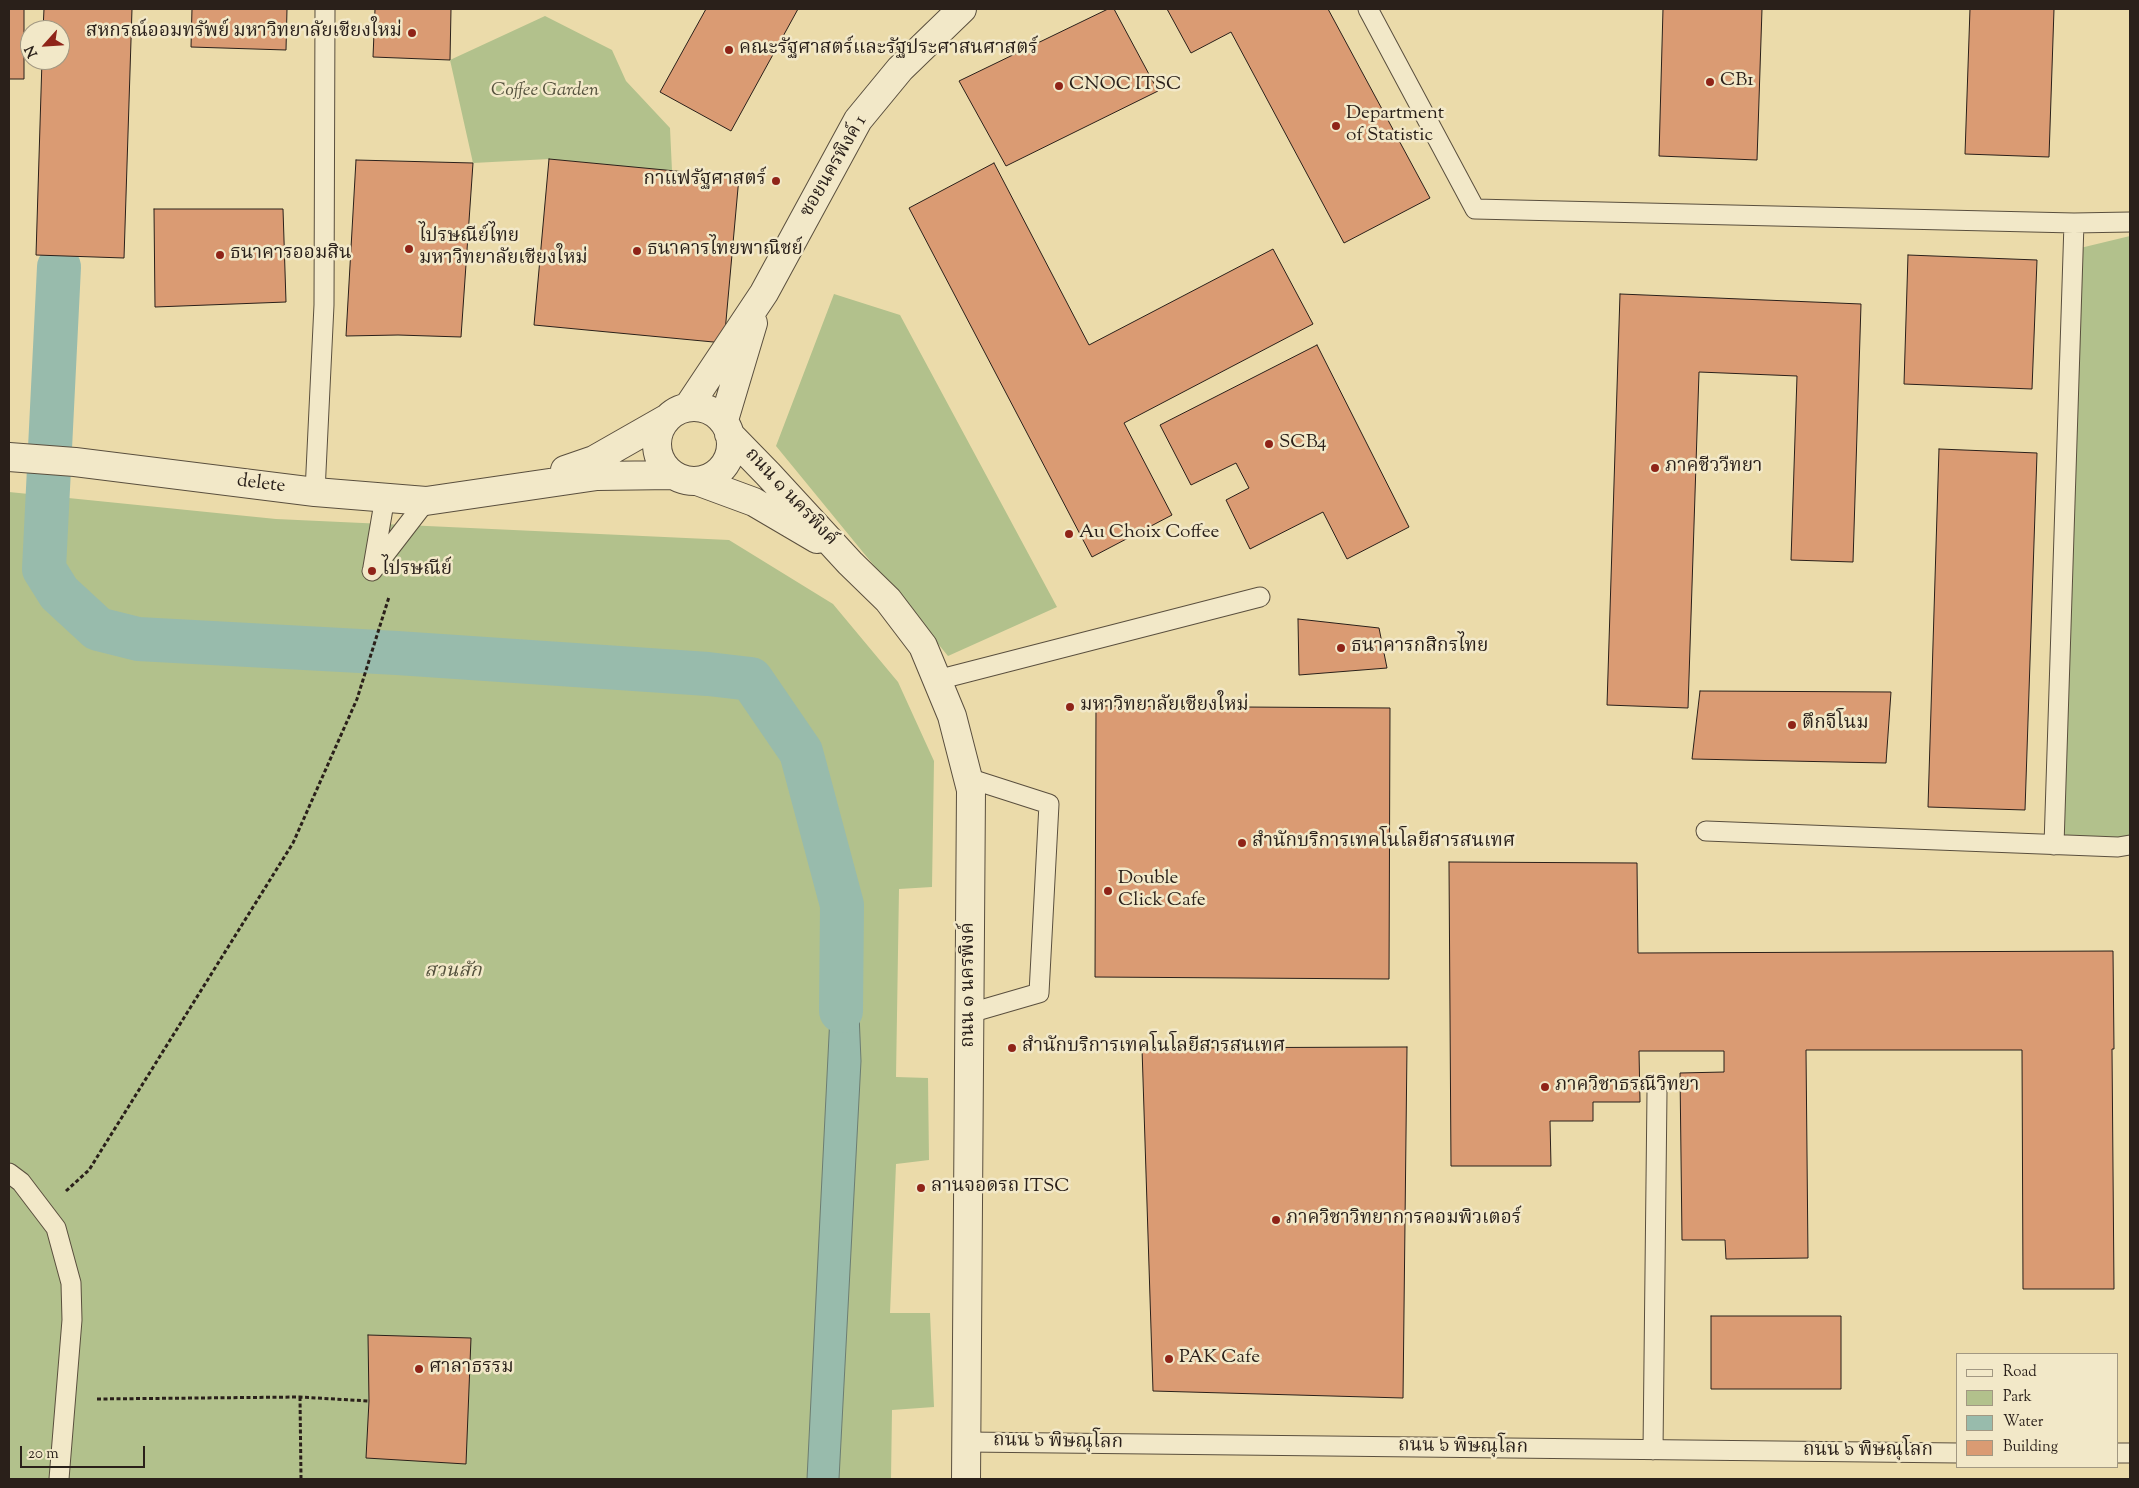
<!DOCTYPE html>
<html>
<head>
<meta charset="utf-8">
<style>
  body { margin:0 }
  #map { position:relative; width:2139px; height:1488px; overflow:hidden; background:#ebdbaa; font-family:"Sorts Mill Goudy",serif }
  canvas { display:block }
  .frame { position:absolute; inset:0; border:10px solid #2a201a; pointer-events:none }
  .legend { position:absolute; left:1956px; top:1353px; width:162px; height:115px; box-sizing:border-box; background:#f2e8c8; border:1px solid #a29882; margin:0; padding:6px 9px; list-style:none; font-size:15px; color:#2a201a }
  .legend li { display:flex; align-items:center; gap:10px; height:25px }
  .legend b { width:25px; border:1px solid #a29882 }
  .north { position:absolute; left:20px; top:20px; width:50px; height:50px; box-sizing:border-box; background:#f2e8c8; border:1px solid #a29882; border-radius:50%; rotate:244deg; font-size:14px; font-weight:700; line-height:20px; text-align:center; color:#2a201a }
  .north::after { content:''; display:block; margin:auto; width:18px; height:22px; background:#8f2418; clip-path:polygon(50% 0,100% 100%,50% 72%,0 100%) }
  .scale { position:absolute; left:20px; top:1446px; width:125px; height:22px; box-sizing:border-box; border:2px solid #2a201a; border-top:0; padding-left:6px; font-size:15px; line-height:18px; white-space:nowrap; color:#2a201a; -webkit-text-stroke:4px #f2e8c8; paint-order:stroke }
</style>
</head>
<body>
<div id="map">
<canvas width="2139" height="1488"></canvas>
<div class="frame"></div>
<ul class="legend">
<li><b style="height:6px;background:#f2e8c8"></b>Road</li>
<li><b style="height:14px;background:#b2c18c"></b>Park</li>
<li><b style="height:14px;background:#98bbac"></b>Water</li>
<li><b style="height:14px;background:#da9b73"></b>Building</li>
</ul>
<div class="north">N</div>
<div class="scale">20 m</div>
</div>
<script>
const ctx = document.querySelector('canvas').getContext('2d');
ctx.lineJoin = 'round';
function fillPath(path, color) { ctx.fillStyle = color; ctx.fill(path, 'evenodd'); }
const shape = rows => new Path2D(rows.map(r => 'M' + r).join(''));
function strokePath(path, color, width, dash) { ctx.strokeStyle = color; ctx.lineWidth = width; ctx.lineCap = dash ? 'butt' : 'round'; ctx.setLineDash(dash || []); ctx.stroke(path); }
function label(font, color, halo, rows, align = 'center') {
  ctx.font = font + ' "Sorts Mill Goudy","Noto Serif Thai",serif'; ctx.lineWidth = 5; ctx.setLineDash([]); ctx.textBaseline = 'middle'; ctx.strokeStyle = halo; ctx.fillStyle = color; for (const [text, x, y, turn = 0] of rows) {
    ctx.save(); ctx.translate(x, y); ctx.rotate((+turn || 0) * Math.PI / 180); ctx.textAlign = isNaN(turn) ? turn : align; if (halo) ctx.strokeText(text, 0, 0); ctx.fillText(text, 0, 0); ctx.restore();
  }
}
fillPath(shape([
  [545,16,612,50,626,81,670,128,672,171,549,159,473,163,450,60],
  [2130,236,2130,836,2054,845,2072,250],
  [834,294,900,315,1057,607,948,656,776,446],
  [9,492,276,519,729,540,833,604,898,682,934,761,932,887,899,889,896,1077,928,1078,929,1160,896,1164,890,1313,930,1313,934,1407,892,1410,891,1479,9,1479]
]), '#b2c18c');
const water = shape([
  [856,942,861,1061,839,1479,807,1479,833,955,856,942]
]);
fillPath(water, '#98bbac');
strokePath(water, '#6c7d72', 1);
strokePath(shape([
  [59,267,44,569,59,593,98,629,138,639,397,653,708,674,751,679,801,752,842,905,841,1011]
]), '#98bbac', 44);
const building = shape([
  [9,9,24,9,24,79,9,79,9,9],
  [44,9,132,9,124,258,36,255,42,60,60,60,60,30,43,30,44,9],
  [192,9,287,9,286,50,191,47,192,9],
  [375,9,451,9,450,60,373,57,375,9],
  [706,9,798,9,731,131,660,92,706,9],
  [1108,9,1114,9,1158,91,1006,166,959,81,1108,9],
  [1167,9,1328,9,1430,198,1344,243,1231,32,1191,53,1167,9],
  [1663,9,1762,9,1757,160,1659,156,1663,9],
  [1970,9,2054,9,2049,157,1965,154,1970,9],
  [549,159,739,177,724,343,534,325,549,159],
  [356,160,473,163,461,337,398,335,346,336,356,160],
  [994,163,1089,345,1273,249,1313,324,1124,423,1172,515,1092,557,909,208,994,163],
  [154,209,283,209,286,302,155,307,154,209],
  [1908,255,2037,260,2032,389,1904,384,1908,255],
  [1620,294,1861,304,1853,562,1791,560,1797,376,1699,372,1688,708,1607,705,1620,294],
  [1317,345,1409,527,1347,559,1323,512,1250,549,1226,500,1249,488,1236,463,1191,485,1160,425,1317,345],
  [1939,449,2037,453,2025,810,1928,807,1939,449],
  [1298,619,1379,628,1387,668,1299,675,1298,619],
  [1700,691,1891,692,1886,763,1692,759,1700,691],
  [1096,706,1390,708,1389,979,1095,977,1096,706],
  [1449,862,1637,863,1638,953,2113,951,2114,1049,2112,1049,2114,1289,2023,1289,2022,1050,1806,1050,1808,1258,1726,1259,1725,1240,1682,1240,1680,1073,1724,1072,1724,1051,1639,1051,1640,1102,1593,1102,1593,1121,1550,1121,1551,1166,1451,1166,1449,862],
  [1407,1047,1403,1398,1153,1391,1142,1048,1407,1047],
  [1711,1316,1841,1316,1841,1389,1711,1389,1711,1316],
  [368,1335,471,1338,466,1464,366,1458,369,1401,368,1335]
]);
fillPath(building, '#da9b73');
strokePath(building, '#2a201a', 1);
const lane = shape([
  [1368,9,1475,209,2074,223,2054,845],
  [2074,223,2130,222],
  [315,492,324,305,325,9],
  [373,567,385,497,373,496],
  [372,571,426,501,418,500],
  [937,680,1260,597],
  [968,778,1049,804,1039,993,970,1013],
  [1706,831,2118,847,2130,845],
  [9,1173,21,1182,56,1228,71,1283,72,1320,59,1479],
  [967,1442,1958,1453],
  [1653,1450,1657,1092],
  [2118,1453,2130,1453]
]);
const street = shape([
  [688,407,764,293,858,120,900,69,962,9],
  '657 444a37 37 0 1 1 74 0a37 37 0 1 1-74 0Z',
  [724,420,753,323],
  [729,434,768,474,850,563,888,600,923,646,952,716,971,790,966,1479],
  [9,457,75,462,315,492,426,501,597,476,673,475],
  [565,470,594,460,666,419],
  [697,481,754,502,817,539]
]);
strokePath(lane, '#5a4f3e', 21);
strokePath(street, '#5a4f3e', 30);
strokePath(shape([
  [66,1191,89,1170,293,843,357,699,389,597],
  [300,1397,301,1479],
  [97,1399,300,1397,369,1401]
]), '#2a201a', 3, [4, 2.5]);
strokePath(lane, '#f2e8c8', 19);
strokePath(street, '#f2e8c8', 28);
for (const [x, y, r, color] of [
  [412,33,5,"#8f2418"],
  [729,50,5,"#8f2418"],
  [1710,82,5,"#8f2418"],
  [1059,86,5,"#8f2418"],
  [1336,126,5,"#8f2418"],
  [776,181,5,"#8f2418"],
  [409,249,5,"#8f2418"],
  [637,251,5,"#8f2418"],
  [220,255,5,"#8f2418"],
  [1269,444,5,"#8f2418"],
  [1655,468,5,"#8f2418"],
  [1069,534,5,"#8f2418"],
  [372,571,5,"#8f2418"],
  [1341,648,5,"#8f2418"],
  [1070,707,5,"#8f2418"],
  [1792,725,5,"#8f2418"],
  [1242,843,5,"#8f2418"],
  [1108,891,5,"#8f2418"],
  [1012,1048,5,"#8f2418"],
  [1545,1087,5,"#8f2418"],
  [921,1188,5,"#8f2418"],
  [1276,1220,5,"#8f2418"],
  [1169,1359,5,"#8f2418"],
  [419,1369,5,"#8f2418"]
]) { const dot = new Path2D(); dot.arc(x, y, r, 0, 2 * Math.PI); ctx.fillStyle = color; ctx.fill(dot); strokePath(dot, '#f2e8c8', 2); }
label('19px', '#2a201a', '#f2e8c8', [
  ["สหกรณ์ออมทรัพย์ มหาวิทยาลัยเชียงใหม่",402,33,"right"],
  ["คณะรัฐศาสตร์และรัฐประศาสนศาสตร์",739,50],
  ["CB1",1720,82],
  ["CNOC ITSC",1069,86],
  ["Department",1346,115],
  ["of Statistic",1346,137],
  ["กาแฟรัฐศาสตร์",766,181,"right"],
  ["ไปรษณีย์ไทย",419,238],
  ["มหาวิทยาลัยเชียงใหม่",419,260],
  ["ธนาคารไทยพาณิชย์",647,251],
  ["ธนาคารออมสิน",230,255],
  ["SCB4",1279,444],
  ["ภาคชีววืทยา",1665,468],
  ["Au Choix Coffee",1079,534],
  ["ไปรษณีย์",382,571],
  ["ธนาคารกสิกรไทย",1351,648],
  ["มหาวิทยาลัยเชียงใหม่",1080,707],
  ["ตึกจีโนม",1802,725],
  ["สำนักบริการเทคโนโลยีสารสนเทศ",1252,843],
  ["Double",1118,880],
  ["Click Cafe",1118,902],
  ["สํานักบริการเทคโนโลยีสารสนเทศ",1022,1048],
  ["ภาควิชาธรณีวิทยา",1555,1087],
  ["ลานจอดรถ ITSC",931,1188],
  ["ภาควิชาวิทยาการคอมพิวเตอร์",1286,1220],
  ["PAK Cafe",1179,1359],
  ["ศาลาธรรม",429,1369]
], 'left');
label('italic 19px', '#53503c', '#f2e8c8', [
  ["Coffee Garden",545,92],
  ["สวนสัก",453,973]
]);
label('19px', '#2a201a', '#f2e8c8', [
  ["ซอยนครพิงค์ 1",835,167,-60],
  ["delete",261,485,7],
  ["ถนน ๑ นครพิงค์",790,498,47],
  ["ถนน ๑ นครพิงค์",970,985,-90],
  ["ถนน ๖ พิษณุโลก",1058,1443,1],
  ["ถนน ๖ พิษณุโลก",1463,1448,1],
  ["ถนน ๖ พิษณุโลก",1868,1452]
]);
</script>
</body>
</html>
